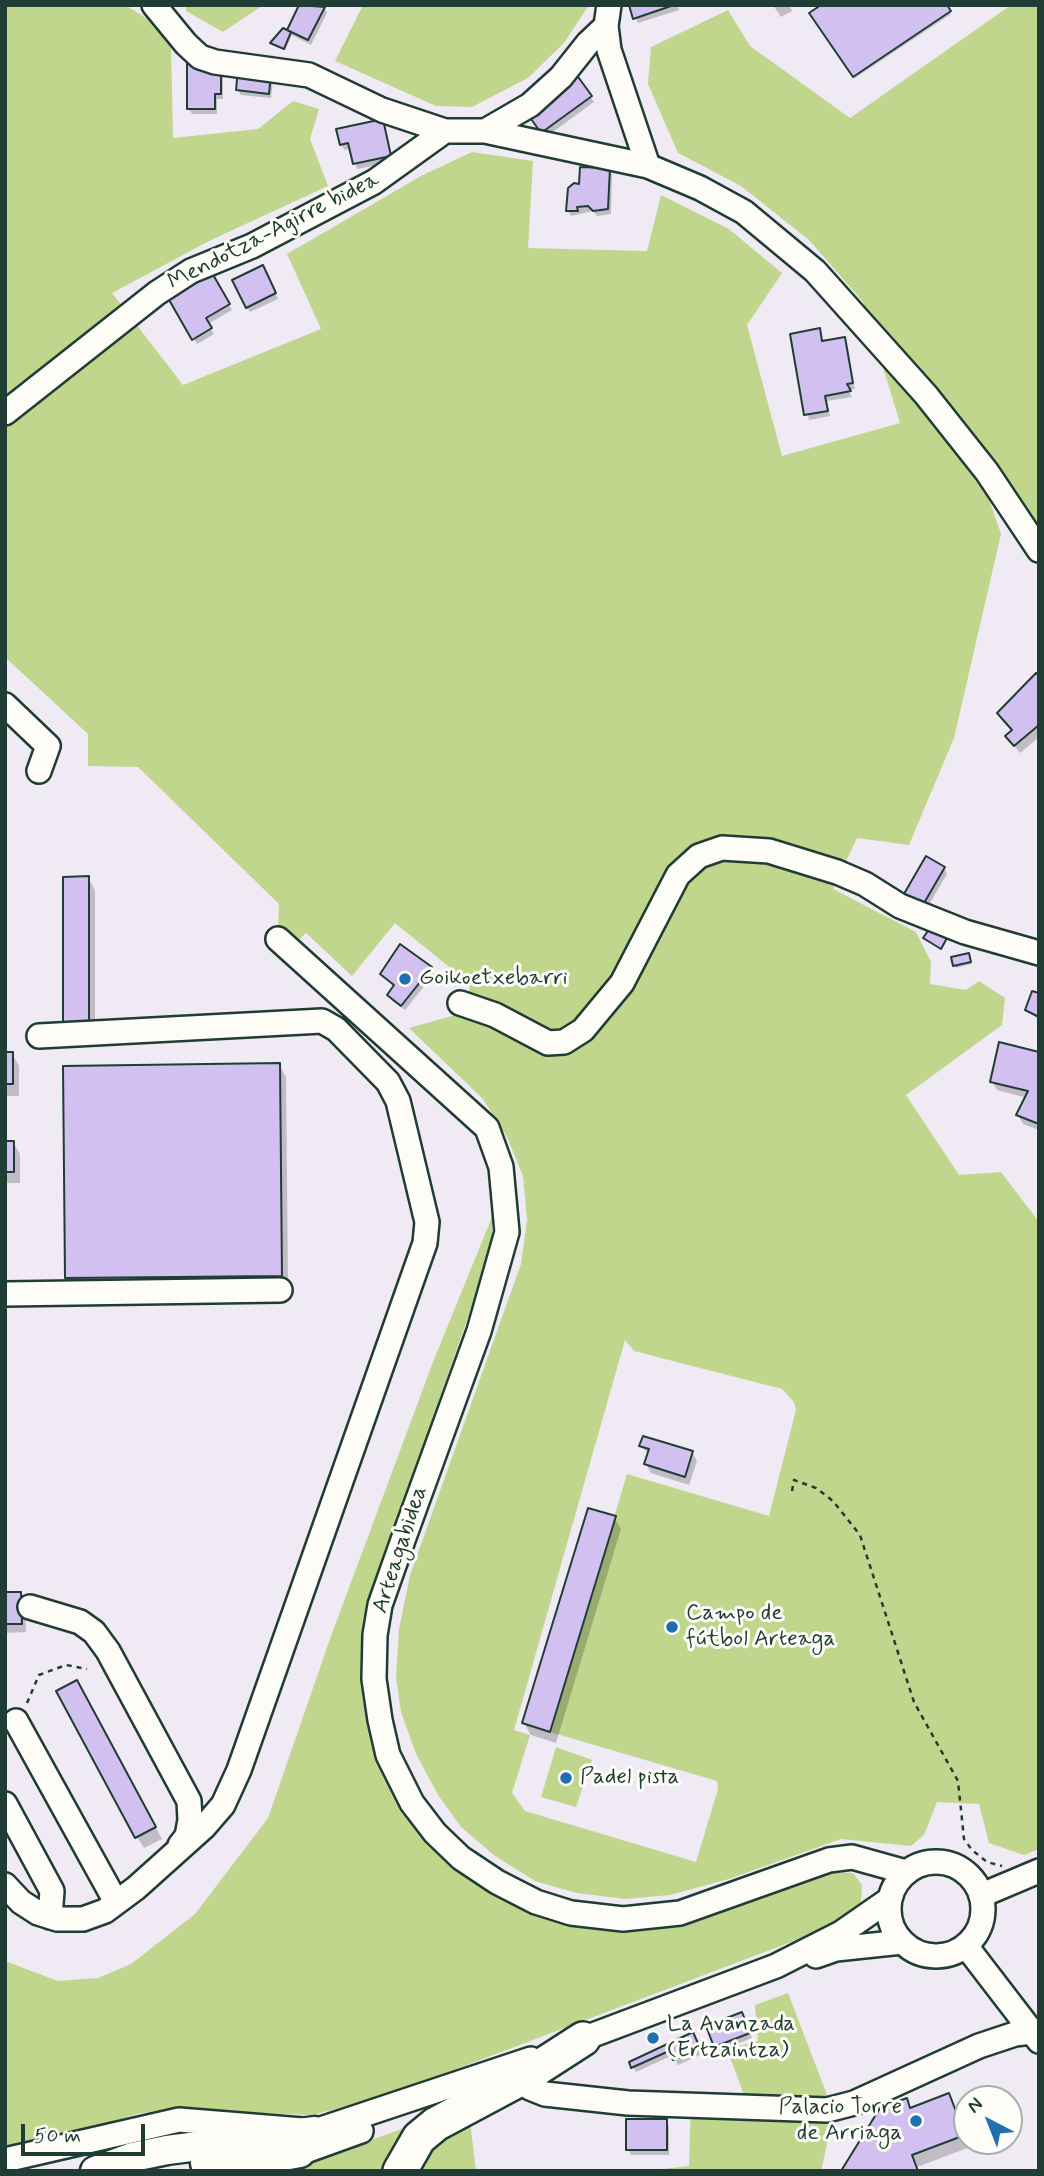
<!DOCTYPE html>
<html>
<head>
<meta charset="utf-8">
<style>
  body { margin:0 }
  #map { position:relative; width:1044px; height:2176px; overflow:hidden; background:#f0eaf5; font-family:Mynerve,sans-serif }
  canvas { display:block }
  .frame { position:absolute; inset:0; border:7px solid #1f3d34; pointer-events:none }
  .north { position:absolute; left:953px; top:2085px; width:70px; height:70px; box-sizing:border-box; background:#fdfcf7; border:2px solid #a4b0a9; border-radius:50%; rotate:318deg; font-size:19px; font-weight:700; line-height:28px; text-align:center; color:#1f3d34 }
  .north::after { content:''; display:block; margin:auto; width:24px; height:32px; background:#1f6fb2; clip-path:polygon(50% 0,100% 100%,50% 72%,0 100%) }
  .scale { position:absolute; left:21px; top:2124px; width:124px; height:32px; box-sizing:border-box; border:4px solid #1f3d34; border-top:0; padding-left:9px; font-size:21px; line-height:24px; white-space:nowrap; color:#1f3d34; -webkit-text-stroke:5px #fdfcf7; paint-order:stroke }
</style>
</head>
<body>
<div id="map">
<canvas width="1044" height="2176"></canvas>
<div class="frame"></div>
<div class="north">N</div>
<div class="scale">50 m</div>
</div>
<script>
const ctx = document.querySelector('canvas').getContext('2d');
ctx.lineJoin = 'round';
function fillPath(path, color) { ctx.fillStyle = color; ctx.fill(path, 'evenodd'); }
const shape = rows => new Path2D(rows.map(r => 'M' + r).join(''));
function strokePath(path, color, width, dash) { ctx.strokeStyle = color; ctx.lineWidth = width; ctx.lineCap = dash ? 'butt' : 'round'; ctx.setLineDash(dash || []); ctx.stroke(path); }
function label(font, color, halo, rows, align = 'center') {
  ctx.font = font + ' Mynerve,sans-serif'; ctx.lineWidth = 6; ctx.setLineDash([]); ctx.textBaseline = 'middle'; ctx.strokeStyle = halo; ctx.fillStyle = color; for (const [text, x, y, turn = 0] of rows) {
    ctx.save(); ctx.translate(x, y); ctx.rotate((+turn || 0) * Math.PI / 180); ctx.textAlign = isNaN(turn) ? turn : align; if (halo) ctx.strokeText(text, 0, 0); ctx.fillText(text, 0, 0); ctx.restore();
  }
}
fillPath(shape([
  [5,5,125,5,146,18,171,44,173,138,258,129,293,101,319,109,310,139,328,186,209,241,112,293,183,385,321,329,287,254,421,176,472,152,533,161,528,248,647,251,661,195,729,229,782,273,747,325,782,456,900,423,863,302,809,240,741,186,678,153,648,84,651,47,728,10,750,46,850,118,1011,5,1039,5,1039,528,1004,476,987,493,1001,534,954,738,909,845,857,838,833,889,916,932,931,962,930,984,966,990,979,981,1005,998,1002,1025,906,1095,959,1175,1001,1172,1039,1222,1039,1849,1024,1855,989,1843,979,1804,937,1802,924,1835,911,1846,841,1839,729,1879,670,1895,625,1899,577,1893,535,1881,495,1856,461,1827,438,1795,416,1754,401,1712,396,1677,399,1629,410,1575,521,1264,527,1220,523,1176,507,1137,483,1099,409,1028,466,1012,470,984,395,923,352,976,306,933,294,944,278,928,279,904,138,767,88,766,88,734,5,657],
  [625,1340,634,1351,782,1389,794,1402,796,1410,769,1516,627,1474,550,1732,717,1781,718,1789,696,1862,525,1811,512,1793,530,1735,514,1730],
  [186,5,263,5,223,32,186,11],
  [363,5,589,5,564,43,528,78,472,107,436,106,335,61],
  [492,1217,492,1248,382,1564,365,1647,366,1698,446,1858,487,1889,530,1912,614,1928,829,1872,853,1873,862,1885,861,1902,849,1920,380,2098,312,2115,166,2109,137,2114,66,2137,5,2147,5,1961,58,1981,98,1978,131,1964,195,1914,268,1818,331,1636,433,1362],
  [556,1747,592,1760,576,1807,541,1797],
  [788,1993,834,2113,821,2171,645,2171,689,2166,691,2101,747,2103,727,2049,758,2041,755,2005],
  [424,2121,385,2171,279,2171,287,2170],
  [470,2121,476,2171,409,2171,415,2157]
]), '#c0d68d');
fillPath(shape([
  [301,5,323,5,327,13,311,45,292,35,285,50,274,45,288,32],
  [631,5,677,5,679,10,638,23],
  [773,5,789,5,792,11,781,17],
  [945,5,951,14,855,78,812,13],
  [220,70,223,75,223,99,217,99,217,114,192,114,189,108],
  [576,76,594,102,546,137,535,122],
  [273,80,271,98,241,95,238,90],
  [383,121,393,162,357,169,351,149,345,150,341,145,338,130],
  [609,170,612,175,611,214,597,216,593,211,571,216,568,211,581,187],
  [207,268,232,310,208,324,214,334,197,344,166,292],
  [265,272,278,299,250,312,247,307],
  [819,330,824,343,844,339,855,389,848,390,852,397,827,401,830,416,809,420,792,335],
  [1039,678,1039,737,1020,753,1007,736,1013,732,999,714],
  [944,868,947,874,923,915,906,905],
  [88,878,95,890,95,1035,72,1035],
  [970,957,971,964,956,968,955,965],
  [430,968,434,974,405,1010,392,1001,389,996,395,987,382,974],
  [1039,995,1039,1020,1027,1010],
  [5,1054,12,1054,19,1066,19,1096,5,1096],
  [1039,1054,1039,1130,1023,1124,1018,1115,1027,1098,997,1090,992,1081],
  [279,1065,286,1077,288,1287,73,1289,66,1277],
  [5,1142,13,1142,20,1154,20,1183,5,1183],
  [641,1445,692,1452,697,1461,689,1485,651,1473,646,1464,649,1455],
  [614,1517,621,1529,556,1743,531,1735,524,1723],
  [20,1593,25,1602,26,1632,5,1633,5,1594],
  [83,1694,162,1839,144,1848,137,1837],
  [744,2019,752,2038,719,2051,716,2046],
  [696,2040,702,2054,678,2065,673,2055,636,2072,631,2063],
  [949,2095,970,2147,917,2167,919,2171,843,2171,906,2100,911,2109],
  [666,2121,669,2126,669,2155,631,2155,628,2149]
]), '#0003');
const building = shape([
  [299,5,325,7,308,40,287,30,299,5],
  [629,5,674,5,633,19,629,5],
  [821,5,947,5,951,11,853,77,809,13,821,5],
  [283,28,291,32,284,49,270,43,283,28],
  [187,62,203,62,221,68,221,94,215,94,215,109,187,109,187,62],
  [238,69,271,73,269,94,236,90,238,69],
  [576,74,592,96,541,133,529,116,576,74],
  [383,119,391,156,353,164,348,143,340,145,336,129,383,119],
  [580,167,610,168,608,209,593,211,588,206,577,207,578,211,566,211,568,188,574,183,579,184,580,167],
  [263,265,276,293,246,308,232,280,263,265],
  [208,266,230,304,206,318,212,328,192,340,164,291,208,266],
  [820,328,822,341,845,337,853,383,847,384,851,391,825,396,828,411,804,415,790,334,820,328],
  [1036,673,1039,676,1039,725,1014,746,1005,736,1012,730,997,713,1036,673],
  [926,856,945,867,920,910,901,899,926,856],
  [89,876,89,1024,63,1024,63,877,89,876],
  [930,928,947,938,941,949,923,938,930,928],
  [400,944,432,967,401,1006,387,995,394,985,380,974,400,944],
  [969,953,971,962,953,966,951,957,969,953],
  [1032,991,1039,993,1039,1017,1025,1010,1032,991],
  [999,1042,1039,1052,1039,1124,1016,1115,1028,1091,990,1082,999,1042],
  [5,1052,13,1052,13,1084,5,1084,5,1052],
  [280,1063,282,1276,65,1278,63,1066,280,1063],
  [5,1141,14,1141,14,1172,5,1172,5,1141],
  [643,1436,693,1451,685,1477,644,1464,649,1449,639,1446,643,1436],
  [588,1508,616,1516,550,1732,522,1723,588,1508],
  [5,1592,21,1592,22,1624,5,1624,5,1592],
  [77,1680,156,1827,135,1838,56,1691,77,1680],
  [742,2012,750,2033,714,2047,706,2026,742,2012],
  [693,2032,700,2048,673,2060,669,2051,631,2068,629,2062,693,2032],
  [949,2093,965,2135,912,2155,918,2171,841,2171,880,2108,907,2098,910,2108,949,2093],
  [626,2119,667,2119,667,2150,626,2150,626,2119]
]);
fillPath(building, '#d2c0f1');
strokePath(building, '#1f3d34', 2);
const minor = shape([
  [154,5,186,44,200,57,215,62,309,75,382,110,445,131,485,131,648,166,700,188,744,212,815,271,926,395,987,472,1039,550],
  [609,5,606,26,609,50,648,166],
  [485,131,530,105,561,77,588,43,606,26],
  [5,413,157,293,191,271,252,246,374,182,445,131],
  [5,705,48,746,39,771],
  [278,939,487,1128,501,1167,507,1232,479,1331,403,1540,380,1605,375,1635,374,1679,380,1720,388,1755,412,1803,435,1833,461,1858,497,1882,536,1902,571,1913,623,1919,680,1913,829,1860,852,1857,906,1872],
  [460,1003,495,1015,548,1043,564,1042,583,1030,622,983,678,875,699,856,722,848,769,851,837,872,865,884,900,906,965,932,1039,953],
  [6,1294,280,1290],
  [30,1607,80,1622,94,1632,108,1651,189,1801,190,1820,187,1836,180,1845],
  [16,1721,116,1902],
  [5,1804,52,1891,50,1917],
  '889 1909a47 47 0 1 1 94 0a47 47 0 1 1-94 0Z',
  [5,1885,21,1902,38,1913,57,1919,83,1919,105,1911,136,1888,204,1827,223,1805,239,1770,425,1243,427,1222,398,1101,388,1082,336,1029,322,1021,39,1036],
  [982,1895,1039,1871],
  [966,1946,1039,2041],
  [816,1956,836,1949,902,1942],
  [569,2044,776,1966,841,1933,890,1899],
  [524,2077,530,2088,545,2094,628,2103,827,2110,854,2103,979,2046,1015,2034,1039,2031],
  [284,2153,300,2153,361,2131],
  [5,2160,179,2120,315,2131,531,2059]
]);
const major = shape([
  [205,2163,256,2161,300,2153],
  [95,2171,133,2157,167,2150,315,2131]
]);
const highway = shape([
  [400,2171,419,2138,436,2124,524,2077,583,2039]
]);
strokePath(minor, '#1f3d34', 28);
strokePath(major, '#1f3d34', 33);
strokePath(highway, '#1f3d34', 38);
strokePath(shape([
  [792,1491,794,1480,816,1488,833,1501,860,1535,914,1702,958,1781,964,1839,972,1850,987,1862,1002,1866],
  [27,1703,39,1675,66,1665,87,1669]
]), '#1f3d34', 2.5, [5, 5]);
strokePath(minor, '#fdfcf7', 23);
strokePath(major, '#fdfcf7', 28);
strokePath(highway, '#fdfcf7', 33);
for (const [x, y, r, color] of [
  [405,979,7,"#1f6fb2"],
  [672,1627,7,"#1f6fb2"],
  [566,1778,7,"#1f6fb2"],
  [653,2038,7,"#1f6fb2"],
  [916,2121,7,"#1f6fb2"]
]) { const dot = new Path2D(); dot.arc(x, y, r, 0, 2 * Math.PI); ctx.fillStyle = color; ctx.fill(dot); strokePath(dot, '#fdfcf7', 2.5); }
label('23px', '#1f3d34', '#fdfcf7', [
  ["Mendotza-Agirre bidea",274,232,-27],
  ["Arteagabidea",401,1550,-72]
]);
label('23px', '#1f3d34', '#fdfcf7', [
  ["Goikoetxebarri",419,979],
  ["Campo de",686,1614],
  ["fútbol Arteaga",686,1640],
  ["Padel pista",580,1778],
  ["La Avanzada",667,2025],
  ["(Ertzaintza)",667,2051],
  ["Palacio Torre",902,2108,"right"],
  ["de Arriaga",902,2134,"right"]
], 'left');
</script>
</body>
</html>
